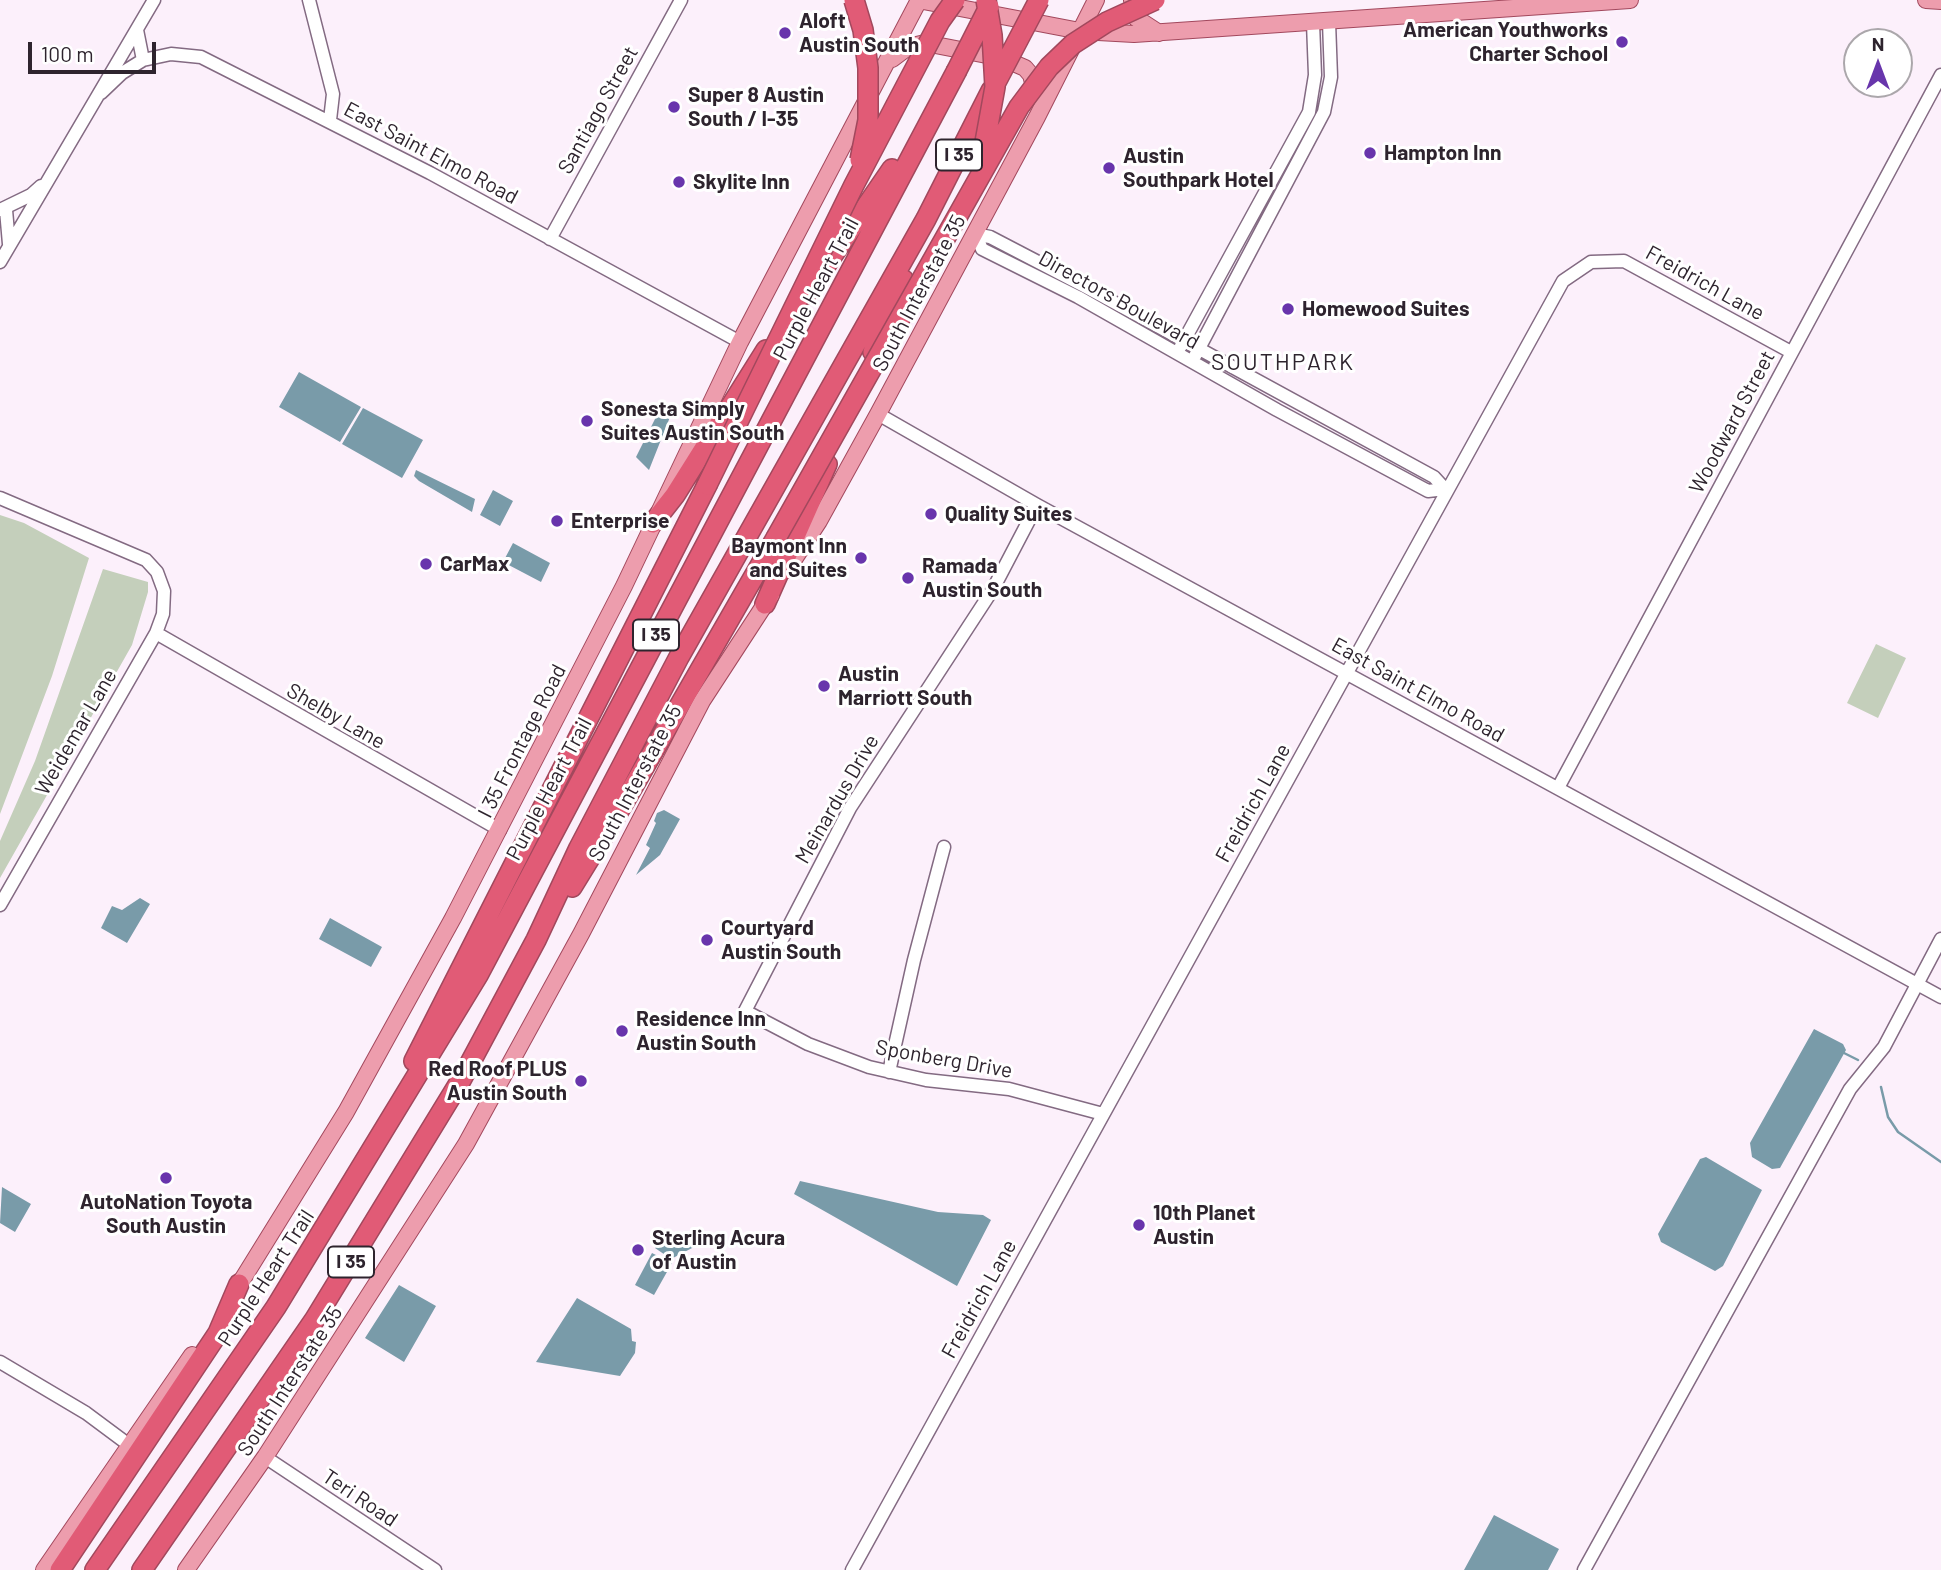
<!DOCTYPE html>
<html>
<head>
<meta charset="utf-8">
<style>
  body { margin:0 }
  #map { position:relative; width:1941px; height:1570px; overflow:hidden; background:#fcf0fb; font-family:Barlow,sans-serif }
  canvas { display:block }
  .north { position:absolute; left:1843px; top:28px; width:70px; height:70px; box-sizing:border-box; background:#fff; border:2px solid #aba7ab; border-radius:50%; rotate:0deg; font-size:19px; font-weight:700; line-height:28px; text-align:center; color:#2e242e }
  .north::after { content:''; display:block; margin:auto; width:24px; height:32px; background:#6835ac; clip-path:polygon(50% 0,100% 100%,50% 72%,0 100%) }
  .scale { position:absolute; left:28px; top:42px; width:128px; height:32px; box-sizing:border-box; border:4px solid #2e242e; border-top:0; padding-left:9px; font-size:21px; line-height:24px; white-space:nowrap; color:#2e242e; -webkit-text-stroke:5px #fff; paint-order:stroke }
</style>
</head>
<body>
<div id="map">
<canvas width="1941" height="1570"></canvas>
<div class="north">N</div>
<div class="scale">100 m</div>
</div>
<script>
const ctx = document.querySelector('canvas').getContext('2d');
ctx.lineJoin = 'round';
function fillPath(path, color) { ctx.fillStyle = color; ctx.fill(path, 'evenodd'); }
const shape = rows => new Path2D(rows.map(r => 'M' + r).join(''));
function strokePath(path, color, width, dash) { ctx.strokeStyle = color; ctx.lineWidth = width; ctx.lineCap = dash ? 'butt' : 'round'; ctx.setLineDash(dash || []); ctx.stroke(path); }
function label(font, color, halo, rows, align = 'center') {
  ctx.font = font + ' Barlow,sans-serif'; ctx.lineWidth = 6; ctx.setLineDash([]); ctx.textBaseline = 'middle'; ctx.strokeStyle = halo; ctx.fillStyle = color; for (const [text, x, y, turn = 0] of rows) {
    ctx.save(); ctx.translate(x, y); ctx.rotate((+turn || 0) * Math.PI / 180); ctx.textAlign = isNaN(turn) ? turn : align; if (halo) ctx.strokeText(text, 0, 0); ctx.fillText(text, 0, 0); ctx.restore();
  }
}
fillPath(shape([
  [0,515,24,523,89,558,52,676,0,814],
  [103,569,148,582,148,592,132,645,0,878,0,841,35,761],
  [1876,644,1906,658,1878,718,1847,703]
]), '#c4cfbb');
fillPath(shape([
  [299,372,361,407,340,442,279,407],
  [661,407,672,412,649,470,636,457],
  [363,408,423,440,402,478,342,444],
  [416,470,475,499,472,512,419,481,414,476],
  [493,490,513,501,500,526,480,515],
  [513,543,550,563,541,582,503,562],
  [664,810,680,819,660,855,636,875,650,848,646,845,656,823,654,821,657,813],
  [140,898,150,904,127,943,101,928,112,906,122,910],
  [330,918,382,947,371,967,319,939],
  [1814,1029,1843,1044,1846,1050,1780,1168,1772,1169,1752,1157,1750,1143],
  [1706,1157,1762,1190,1723,1266,1715,1271,1661,1242,1658,1234,1700,1159],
  [800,1181,938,1212,983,1215,991,1220,957,1286,794,1194],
  [2,1187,31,1204,15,1232,0,1223],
  [678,1231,694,1247,671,1259,655,1248,661,1240],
  [652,1253,672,1263,654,1295,635,1285],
  [399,1285,436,1306,404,1362,365,1338],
  [577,1298,631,1329,632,1341,636,1342,635,1353,620,1376,536,1362],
  [1494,1515,1559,1549,1548,1570,1464,1570]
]), '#799ba9');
strokePath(shape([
  [1842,1052,1858,1060],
  [1881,1087,1888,1117,1898,1132,1941,1162]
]), '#799ba9', 2.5);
const minor = shape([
  [309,0,333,94,330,120],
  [137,30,143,60],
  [101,93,122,73,143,60,171,54,201,57,430,173,740,342],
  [0,210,31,195,41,186],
  [6,210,9,244],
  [975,234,982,249,1078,297,1277,410,1428,491,1445,489],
  [975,234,990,237,1084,286,1434,477,1445,489],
  [550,239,681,0],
  [0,262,154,0],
  [1181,346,1309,112,1315,75,1313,23],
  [1195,356,1324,112,1331,77,1329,22],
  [878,414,1037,505,1941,997],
  [0,498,146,560,157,572,164,591,163,614,156,633,0,905],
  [1037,505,993,589,850,808,745,1011,808,1044,869,1067,926,1080,1009,1089,1103,1114],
  [156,633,500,830],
  [1558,788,1941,75],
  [889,1072,914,960,944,847],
  [0,1362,86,1413,129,1445],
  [265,1457,435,1570],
  [852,1570,1563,281,1591,262,1624,261,1791,352],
  [1584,1570,1850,1089,1884,1047,1941,939]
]);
const major = shape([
  [918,0,1080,31,1134,34,1630,0],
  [1132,0,1136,18,1159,33],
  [1926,0,1941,1],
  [892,59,908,47,925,43,1002,58,1025,68,1031,75,1036,94],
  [787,570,819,521,878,414,1037,117,1096,0],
  [234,1293,346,1112,453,918,624,586,740,342,919,0],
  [44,1570,192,1355],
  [186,1570,265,1457,466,1144,581,934,702,701,771,595]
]);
const highway = shape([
  [806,294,892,169],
  [873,352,904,280],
  [653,523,675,495,766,350],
  [765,604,827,464],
  [572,887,623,804,776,538],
  [414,1061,707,485],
  [60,1570,218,1333,239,1284],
  [95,1570,276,1307,478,975,956,72],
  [142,1570,315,1319,461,1080,536,940,579,848,679,657,926,219,991,91]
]);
strokePath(minor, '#836a82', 15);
strokePath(major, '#a2485d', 18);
strokePath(highway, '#a2485d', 22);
strokePath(minor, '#fff', 12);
strokePath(major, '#ed9dad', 16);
strokePath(highway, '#e15b76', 19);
const highwayBridge = shape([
  [854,0,863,30,868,68,868,120,860,160],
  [956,72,989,7],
  [995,84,1039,0],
  [983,153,995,87,992,35,986,0],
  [707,485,854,185,940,21,955,0],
  [776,538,1019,107,1049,67,1073,44,1107,22,1155,0]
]);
strokePath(highwayBridge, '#a2485d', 22, []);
strokePath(highwayBridge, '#e15b76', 19);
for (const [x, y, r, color] of [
  [785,33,7,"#6835ac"],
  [1622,42,7,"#6835ac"],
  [674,107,7,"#6835ac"],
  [1370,153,7,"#6835ac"],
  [1109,168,7,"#6835ac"],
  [679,182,7,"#6835ac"],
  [1288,309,7,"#6835ac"],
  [587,421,7,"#6835ac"],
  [931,514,7,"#6835ac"],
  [557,521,7,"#6835ac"],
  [861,558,7,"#6835ac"],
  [426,564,7,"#6835ac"],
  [908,578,7,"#6835ac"],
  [824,686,7,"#6835ac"],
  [707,940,7,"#6835ac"],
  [622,1031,7,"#6835ac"],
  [581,1081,7,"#6835ac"],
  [166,1178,7,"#6835ac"],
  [1139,1225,7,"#6835ac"],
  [638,1250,7,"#6835ac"]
]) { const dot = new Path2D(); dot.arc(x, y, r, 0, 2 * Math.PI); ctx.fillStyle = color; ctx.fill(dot); strokePath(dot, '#fff', 2.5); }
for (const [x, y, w] of [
  [959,155,46],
  [656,635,46],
  [351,1262,46]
]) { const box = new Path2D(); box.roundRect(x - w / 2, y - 15.5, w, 31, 5); ctx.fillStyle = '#fff'; ctx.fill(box); strokePath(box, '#2e242e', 2); }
label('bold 19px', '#2e242e', null, [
  ["I 35",959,155],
  ["I 35",656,635],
  ["I 35",351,1262]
]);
label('bold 21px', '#2e242e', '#fff', [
  ["Aloft",799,21],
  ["Austin South",799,45],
  ["American Youthworks",1608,30,"right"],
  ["Charter School",1608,54,"right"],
  ["Super 8 Austin",688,95],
  ["South / I-35",688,119],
  ["Hampton Inn",1384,153],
  ["Austin",1123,156],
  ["Southpark Hotel",1123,180],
  ["Skylite Inn",693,182],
  ["Homewood Suites",1302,309],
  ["Sonesta Simply",601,409],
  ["Suites Austin South",601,433],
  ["Quality Suites",945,514],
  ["Enterprise",571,521],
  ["Baymont Inn",847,546,"right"],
  ["and Suites",847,570,"right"],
  ["CarMax",440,564],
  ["Ramada",922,566],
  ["Austin South",922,590],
  ["Austin",838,674],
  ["Marriott South",838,698],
  ["Courtyard",721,928],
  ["Austin South",721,952],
  ["Residence Inn",636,1019],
  ["Austin South",636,1043],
  ["Red Roof PLUS",567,1069,"right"],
  ["Austin South",567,1093,"right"],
  ["AutoNation Toyota",166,1202,"center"],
  ["South Austin",166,1226,"center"],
  ["10th Planet",1153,1213],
  ["Austin",1153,1237],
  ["Sterling Acura",652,1238],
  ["of Austin",652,1262]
], 'left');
label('21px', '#2e242e', '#fff', [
  ["Santiago Street",598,110,-61],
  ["East Saint Elmo Road",431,153,28],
  ["Freidrich Lane",1705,283,29],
  ["Purple Heart Trail",816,289,-62],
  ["South Interstate 35",919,293,-62],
  ["Directors Boulevard",1119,300,29],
  ["Woodward Street",1732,422,-62],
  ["East Saint Elmo Road",1418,690,29],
  ["Shelby Lane",336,716,30],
  ["Weidemar Lane",76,732,-60],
  ["I 35 Frontage Road",522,741,-63],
  ["South Interstate 35",635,783,-62],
  ["Purple Heart Trail",549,789,-62],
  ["Meinardus Drive",837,799,-60],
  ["Freidrich Lane",1253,803,-61],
  ["Sponberg Drive",944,1059,10],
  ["Purple Heart Trail",266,1278,-57],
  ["Freidrich Lane",979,1299,-61],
  ["South Interstate 35",290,1381,-57],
  ["Teri Road",360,1498,34]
]);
ctx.letterSpacing = '2px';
label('23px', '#2e242e', '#fff', [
  ["SOUTHPARK",1283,362]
]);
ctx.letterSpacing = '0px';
</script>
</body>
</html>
